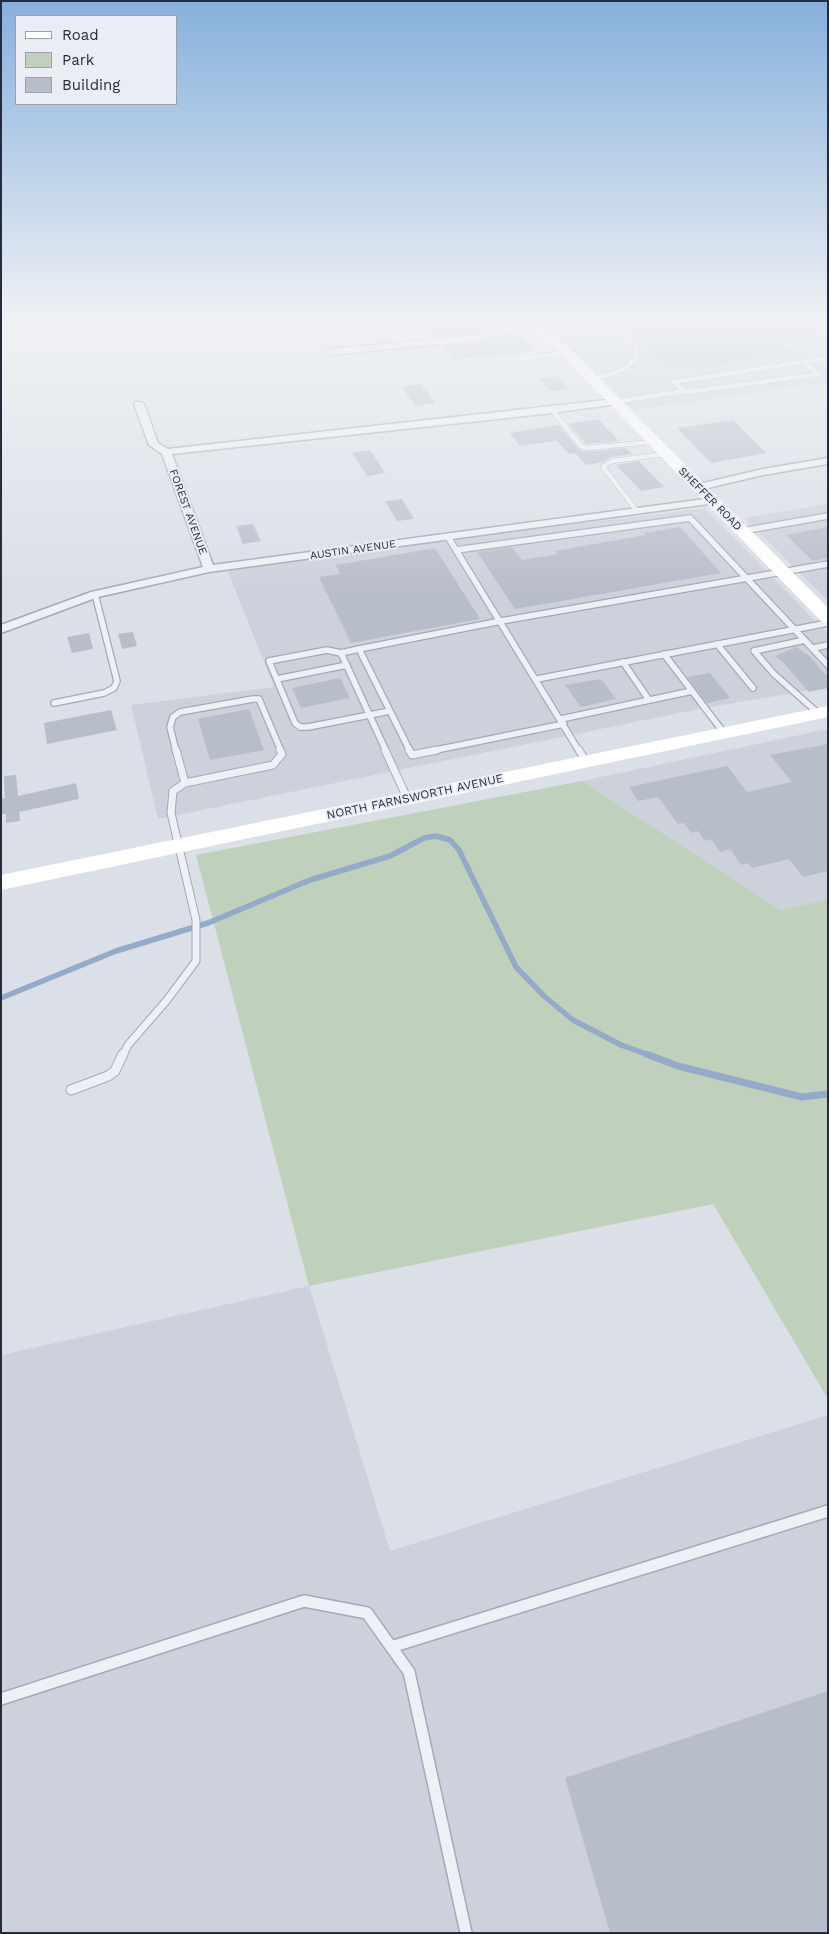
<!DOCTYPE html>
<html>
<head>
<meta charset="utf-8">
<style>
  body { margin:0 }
  #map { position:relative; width:829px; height:1934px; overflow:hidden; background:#dbdfe7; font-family:"Work Sans",sans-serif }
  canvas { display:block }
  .frame { position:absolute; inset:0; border:2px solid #242c3d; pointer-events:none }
  .legend { position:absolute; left:15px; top:15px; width:162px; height:90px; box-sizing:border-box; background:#eaeef4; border:1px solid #9ba0ab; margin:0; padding:6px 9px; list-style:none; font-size:15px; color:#242c3d }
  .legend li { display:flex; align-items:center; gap:10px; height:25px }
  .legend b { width:25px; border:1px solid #9ba0ab }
</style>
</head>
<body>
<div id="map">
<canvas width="829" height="1934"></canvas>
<div class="frame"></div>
<ul class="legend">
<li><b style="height:6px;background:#fff"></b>Road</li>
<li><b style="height:14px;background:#bfd1bb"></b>Park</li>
<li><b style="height:14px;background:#b8bdca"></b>Building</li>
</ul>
</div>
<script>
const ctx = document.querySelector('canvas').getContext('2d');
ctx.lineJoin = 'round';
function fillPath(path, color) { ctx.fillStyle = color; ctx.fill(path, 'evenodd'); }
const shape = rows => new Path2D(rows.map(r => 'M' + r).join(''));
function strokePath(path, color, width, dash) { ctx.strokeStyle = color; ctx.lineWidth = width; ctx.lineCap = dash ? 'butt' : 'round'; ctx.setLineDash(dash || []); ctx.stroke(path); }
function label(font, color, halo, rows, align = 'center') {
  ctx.font = font + ' "Work Sans",sans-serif'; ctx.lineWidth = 4; ctx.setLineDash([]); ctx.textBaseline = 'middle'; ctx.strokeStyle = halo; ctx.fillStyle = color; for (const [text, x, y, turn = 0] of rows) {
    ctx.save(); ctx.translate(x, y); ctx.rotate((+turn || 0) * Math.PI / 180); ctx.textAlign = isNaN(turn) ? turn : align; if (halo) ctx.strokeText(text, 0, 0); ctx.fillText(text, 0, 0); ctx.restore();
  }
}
fillPath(shape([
  [537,323,828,323,828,382,633,410,548,328],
  [828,504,828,601,744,518],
  [705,508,828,634,828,687,694,710,158,819,131,705,274,687,226,567],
  [828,729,828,899,781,910,582,781],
  [309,1286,390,1551,828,1415,828,1933,1,1933,1,1355]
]), '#cdd1dc');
fillPath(shape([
  [582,781,781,910,828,899,828,1399,713,1204,309,1286,196,855]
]), '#bfd1bb');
strokePath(shape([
  [1,998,116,951,208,923,310,880,390,856,424,838,436,836,450,840,459,850,516,967,544,996,573,1020,621,1045,649,1055]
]), '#93aaca', 5.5);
strokePath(shape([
  [646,1054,678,1066,802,1097,828,1094]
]), '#93aaca', 7);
fillPath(shape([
  [426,323,509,323,510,324,483,333,436,337],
  [623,323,661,324,809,323,821,333,775,339,793,353,726,362,729,364,697,369,694,366,670,369,649,351,653,350],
  [515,330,533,351,452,360,442,346,484,342],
  [557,376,569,389,550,391,538,378],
  [421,384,435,403,416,406,401,387],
  [598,419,619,441,586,444,568,424],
  [733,420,766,453,711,463,677,428],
  [559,425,578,449,583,452,626,448,632,454,611,457,603,462,586,465,575,453,569,454,557,441,520,446,510,433],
  [370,450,385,473,367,476,352,453],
  [639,461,664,487,641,491,616,465],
  [402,499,414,519,397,521,385,501],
  [253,524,261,541,243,544,236,526],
  [680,527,721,573,515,609,477,552,512,547,522,560,558,554,555,551,646,535,644,533],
  [828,527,828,558,813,561,786,535],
  [435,548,480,619,351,643,319,577,340,574,336,565],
  [133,632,137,646,122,649,118,634],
  [89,633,93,649,72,653,67,637],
  [796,647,808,655,828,677,828,688,809,692,781,660,775,656],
  [710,673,730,698,707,703,687,677],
  [340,678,350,698,301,708,292,688],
  [601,679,616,699,581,707,565,685],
  [249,709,264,750,210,760,198,719],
  [111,710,117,730,47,744,44,723],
  [828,744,828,871,803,877,789,859,752,868,748,863,741,865,730,849,720,852,711,839,705,841,698,831,691,833,684,823,678,824,658,797,638,801,629,787,727,766,747,792,792,782,770,755],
  [16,775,18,796,76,783,79,799,19,812,20,821,6,823,6,814,1,814,1,799,5,798,4,776],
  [828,1691,828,1933,610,1933,565,1778]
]), '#b8bdca');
const laneFar4 = shape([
  [586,323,623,335,631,340,637,352,636,358,626,368,609,375,591,378],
  [813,323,828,333],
  [516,359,567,353],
  [805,363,819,374,689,392,684,391,674,382,828,358],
  [614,402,684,391],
  [552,410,581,446,585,448,654,442],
  [637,511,603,467,612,461,665,454]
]);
const laneFar3 = shape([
  [742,531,828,516],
  [448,537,579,751],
  [456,550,690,518,828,665],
  [805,640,754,651,774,674,818,713],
  [717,644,753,688],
  [813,648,828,645],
  [359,649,341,653,386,751],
  [341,653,327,650,269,661,295,723,300,727,308,727,390,711],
  [664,654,724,733],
  [623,662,649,700],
  [277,679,347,665],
  [537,679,828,623],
  [54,703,104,693,114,688,117,681,95,594],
  [561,719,692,691],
  [176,751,170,727,173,717,180,712,253,699,259,699,281,751],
  [410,751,359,649,501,621,828,564],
  [431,751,564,724]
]);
const laneFar2 = shape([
  [176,750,185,783],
  [385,750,407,798],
  [409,750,412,755,437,750],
  [579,750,586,762],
  [185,783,273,765,282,754,280,750],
  [123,1055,128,1045,167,1000,196,961,196,920,171,813,173,791,185,783]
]);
const laneFar1 = shape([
  [71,1090,108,1076,115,1071,123,1054]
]);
const lane = shape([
  [391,1647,828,1511],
  [1,1699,304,1601,367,1613,409,1672,466,1933]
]);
const street = shape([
  [517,323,529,323,484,340,328,355,324,352,328,349,483,335,517,323],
  [614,399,619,402,617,404,544,414,172,454,213,565,712,498,716,499,717,501,716,503,209,572,98,597,1,633,1,625,91,592,203,567,162,454,149,445,134,404,136,402,142,402,144,404,158,443,168,449,614,399],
  [828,458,828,464,763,475,699,490,694,487,695,485,763,469,828,458]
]);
strokePath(laneFar4, '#a4a9b4', 5.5);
strokePath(laneFar3, '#a4a9b4', 8);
strokePath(laneFar2, '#a4a9b4', 9);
strokePath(laneFar1, '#a4a9b4', 11);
strokePath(lane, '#a4a9b4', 14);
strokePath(street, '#a4a9b4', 3);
strokePath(laneFar4, '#eef0f5', 4.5);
strokePath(laneFar3, '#eef0f5', 5.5);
strokePath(laneFar2, '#eef0f5', 7);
strokePath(laneFar1, '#eef0f5', 9);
strokePath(lane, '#eef0f5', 11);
fillPath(street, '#eef0f5');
fillPath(shape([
  [519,323,533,323,551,333,571,350,828,608,828,623,822,622,563,356,543,339,519,323],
  [828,706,828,717,1,890,1,875,828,706]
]), '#fff');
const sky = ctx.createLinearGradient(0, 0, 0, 594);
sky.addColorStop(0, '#86b0dc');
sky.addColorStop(0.54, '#eff1f4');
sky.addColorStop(1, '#eff1f400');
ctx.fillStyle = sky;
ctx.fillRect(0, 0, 829, 594);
label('11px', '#242c3d', '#eaeef4', [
  ["SHEFFER ROAD",710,499,45],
  ["FOREST AVENUE",188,512,70],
  ["AUSTIN AVENUE",353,550,-8]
]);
label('12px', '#242c3d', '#eaeef4', [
  ["NORTH FARNSWORTH AVENUE",415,797,-12]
]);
</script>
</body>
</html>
